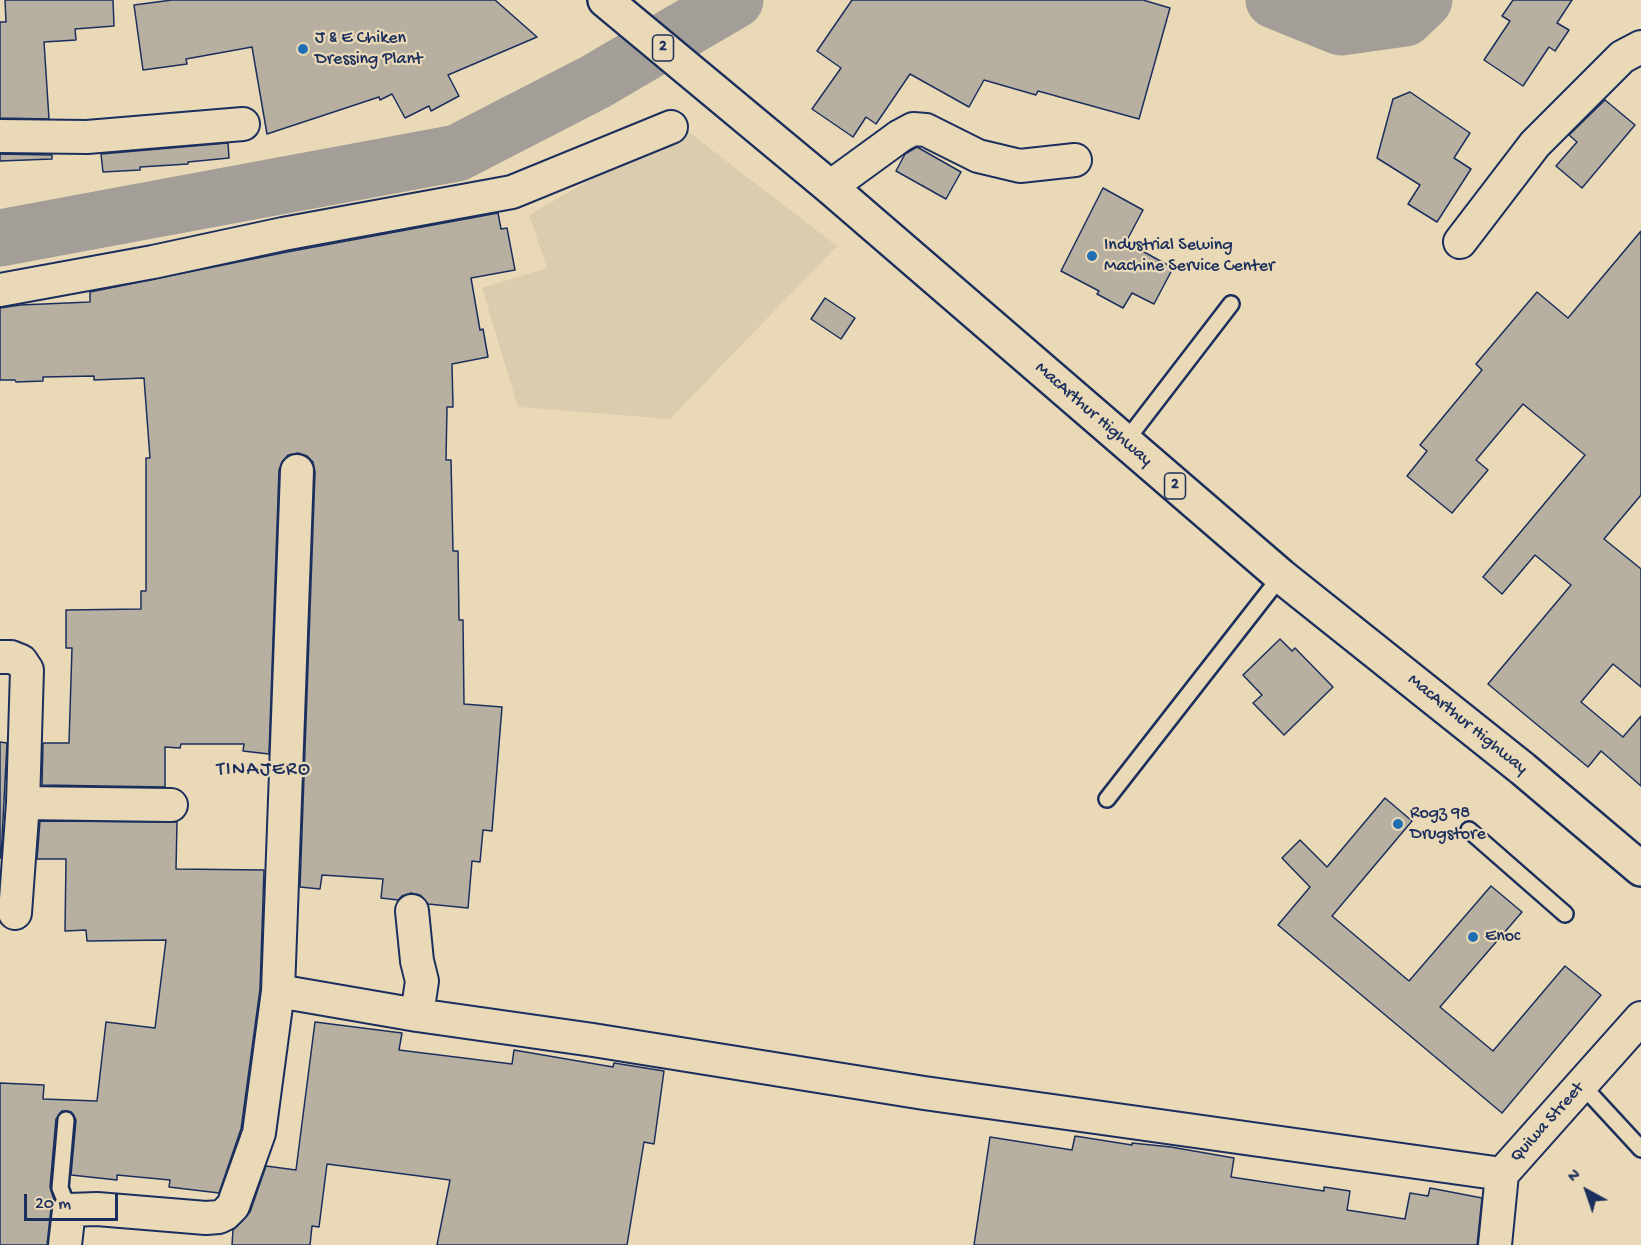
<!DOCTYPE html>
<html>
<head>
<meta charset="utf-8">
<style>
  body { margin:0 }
  #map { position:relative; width:1641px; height:1245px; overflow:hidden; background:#ead9b6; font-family:"Gochi Hand",sans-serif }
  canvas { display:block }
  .north { position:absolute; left:1557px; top:1161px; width:60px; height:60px; -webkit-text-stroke:4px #ead9b6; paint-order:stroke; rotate:320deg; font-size:16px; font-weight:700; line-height:24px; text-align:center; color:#1b2f5e }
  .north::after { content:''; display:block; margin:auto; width:21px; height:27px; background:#1b2f5e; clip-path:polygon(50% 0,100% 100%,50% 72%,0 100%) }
  .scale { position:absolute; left:24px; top:1194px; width:94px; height:27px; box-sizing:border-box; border:3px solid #1b2f5e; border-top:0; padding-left:8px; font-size:18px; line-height:21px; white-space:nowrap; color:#1b2f5e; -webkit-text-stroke:4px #ead9b6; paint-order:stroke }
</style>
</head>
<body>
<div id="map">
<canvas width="1641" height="1245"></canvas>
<div class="north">N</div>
<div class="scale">20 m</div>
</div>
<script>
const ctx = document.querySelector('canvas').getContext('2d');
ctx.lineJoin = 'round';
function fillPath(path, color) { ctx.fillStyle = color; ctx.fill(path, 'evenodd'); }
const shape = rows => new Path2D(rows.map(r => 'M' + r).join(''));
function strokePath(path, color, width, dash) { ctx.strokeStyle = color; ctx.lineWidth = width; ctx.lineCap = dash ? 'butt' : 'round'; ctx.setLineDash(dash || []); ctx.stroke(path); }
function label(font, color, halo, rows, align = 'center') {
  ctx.font = font + ' "Gochi Hand",sans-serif'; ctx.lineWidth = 4.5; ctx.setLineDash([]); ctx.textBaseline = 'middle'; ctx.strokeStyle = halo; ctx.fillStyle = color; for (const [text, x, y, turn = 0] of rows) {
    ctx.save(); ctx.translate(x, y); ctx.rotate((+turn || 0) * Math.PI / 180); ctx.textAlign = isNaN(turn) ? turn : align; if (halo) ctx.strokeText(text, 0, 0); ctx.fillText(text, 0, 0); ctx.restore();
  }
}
fillPath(shape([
  [682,127,837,246,670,419,518,407,482,288,547,268,529,215]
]), '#dbccaf');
strokePath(shape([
  [1274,0,1341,27,1405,18,1424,0],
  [0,238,457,153,595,82,735,0]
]), '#a39f98', 57);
const building = shape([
  [5,0,113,0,114,26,75,29,76,40,44,42,49,119,0,118,0,22,6,22,5,0],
  [172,0,495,0,537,37,448,75,459,96,431,111,429,106,405,118,392,94,380,100,379,97,267,134,252,47,186,59,187,64,143,70,134,5,172,0],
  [852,0,1143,0,1170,8,1139,119,1038,91,1036,95,984,80,969,107,910,74,876,124,866,117,853,137,812,109,841,68,817,51,852,0],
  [1513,0,1572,0,1557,23,1569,30,1555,51,1549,47,1523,86,1484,60,1510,21,1502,16,1513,0],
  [1410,92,1470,133,1454,158,1471,169,1437,222,1408,204,1420,185,1377,158,1393,99,1410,92],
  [1605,100,1635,125,1582,188,1556,166,1577,142,1569,135,1605,100],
  [228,143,229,158,188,162,188,164,140,167,140,170,103,172,101,154,228,143],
  [917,147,961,172,946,199,896,171,905,154,917,147],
  [0,154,52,155,52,159,0,161,0,154],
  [1103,188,1143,210,1126,242,1173,268,1154,304,1132,293,1123,308,1097,294,1099,291,1061,271,1103,188],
  [498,213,501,229,507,228,515,270,471,278,480,330,483,329,488,357,452,364,453,407,447,407,446,460,451,460,453,551,458,551,459,620,463,620,464,704,502,707,492,831,483,830,480,862,472,861,468,908,428,904,420,895,411,893,402,896,398,900,381,898,383,879,322,875,320,889,300,887,315,472,313,462,307,456,298,453,288,455,282,462,279,470,269,754,243,751,244,744,181,744,180,748,165,747,165,787,42,785,43,743,69,743,72,648,66,648,66,610,141,609,141,591,146,591,146,458,150,458,144,378,94,380,94,376,43,377,43,381,16,382,15,380,0,380,0,308,20,305,90,302,90,292,287,252,498,213],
  [1641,231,1641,495,1604,539,1641,569,1641,687,1613,664,1581,702,1623,737,1641,716,1641,786,1601,751,1588,767,1488,684,1571,585,1535,555,1502,594,1483,577,1585,455,1523,404,1476,460,1488,470,1452,513,1407,476,1427,451,1420,445,1482,370,1476,364,1537,292,1568,318,1641,231],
  [825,298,855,318,841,339,811,319,825,298],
  [1280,639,1292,651,1295,648,1333,687,1284,735,1253,703,1262,695,1243,675,1280,639],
  [0,742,7,743,1,858,0,858,0,742],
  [1385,798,1412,821,1332,916,1409,981,1491,886,1522,912,1440,1007,1493,1051,1565,966,1601,995,1502,1113,1278,925,1310,887,1282,858,1300,840,1327,867,1385,798],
  [40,821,177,822,176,869,264,870,260,989,241,1129,219,1193,169,1187,170,1180,117,1175,117,1180,71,1175,76,1120,71,1112,62,1111,56,1119,50,1187,54,1200,51,1208,47,1245,0,1245,0,1083,44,1085,43,1099,97,1101,106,1022,155,1028,166,940,87,941,86,930,65,931,66,859,37,859,40,821],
  [315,1022,402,1033,399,1050,512,1064,514,1050,613,1067,614,1063,664,1071,654,1144,644,1142,627,1245,437,1245,450,1180,327,1164,319,1227,312,1226,310,1245,232,1245,233,1230,250,1212,266,1166,296,1170,315,1022],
  [1075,1136,1132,1145,1132,1143,1171,1147,1234,1158,1231,1177,1324,1191,1324,1187,1350,1191,1347,1210,1405,1219,1410,1193,1428,1196,1430,1188,1482,1198,1477,1245,974,1245,990,1137,1072,1150,1075,1136]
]);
fillPath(building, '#b7afa0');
strokePath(building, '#1b2f5e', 1.5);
const lane = shape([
  [1125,442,1231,304],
  [1107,799,1281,576],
  [1469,830,1565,914],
  [1581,1084,1641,1149],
  [66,1120,60,1188,69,1210]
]);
const street = shape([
  [0,136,87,137,243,124],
  [830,187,900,136,913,129,926,130,978,156,1020,166,1075,160],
  [1460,242,1535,144,1622,57,1641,47],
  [0,290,153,262,283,234,512,192,671,127],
  [0,657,11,657,21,661,27,670,23,803,15,913],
  [23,803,171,805],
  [412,911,417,961,422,981,417,1015],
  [278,991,417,1015,593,1040,924,1093,1502,1174],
  [65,1245,69,1210,97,1209,206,1218,219,1217,225,1214,233,1206,259,1133,278,991,297,471],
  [1495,1245,1502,1174,1641,1018]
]);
const highway = shape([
  [605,0,830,187,1281,576,1523,769,1641,869]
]);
strokePath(lane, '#1b2f5e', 20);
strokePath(street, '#1b2f5e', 36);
strokePath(highway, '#1b2f5e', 38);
strokePath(lane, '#ead9b6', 15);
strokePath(street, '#ead9b6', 32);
strokePath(highway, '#ead9b6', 33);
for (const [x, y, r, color] of [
  [303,49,6,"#1f6fb2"],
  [1092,256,6,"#1f6fb2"],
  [1398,824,6,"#1f6fb2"],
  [1473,937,6,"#1f6fb2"]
]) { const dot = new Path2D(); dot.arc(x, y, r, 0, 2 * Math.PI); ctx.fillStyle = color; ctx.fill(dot); strokePath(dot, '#ead9b6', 2); }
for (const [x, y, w] of [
  [663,48,21],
  [1175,486,21]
]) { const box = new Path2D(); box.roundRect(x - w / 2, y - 13, w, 26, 4.5); ctx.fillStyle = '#ead9b6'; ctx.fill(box); strokePath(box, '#1b2f5e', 1.5); }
label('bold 16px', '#1b2f5e', null, [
  ["2",663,48],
  ["2",1175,486]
]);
label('18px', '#1b2f5e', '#ead9b6', [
  ["J & E Chiken",315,39],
  ["Dressing Plant",315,60],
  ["Industrial Sewing",1104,246],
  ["Machine Service Center",1104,267],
  ["Rogz 98",1410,814],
  ["Drugstore",1410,835],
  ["Enoc",1485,937]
], 'left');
label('18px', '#1b2f5e', '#ead9b6', [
  ["MacArthur Highway",1093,415,41],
  ["MacArthur Highway",1467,725,39],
  ["Quiwa Street",1548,1123,-48]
]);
ctx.letterSpacing = '1.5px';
label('20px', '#1b2f5e', '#ead9b6', [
  ["TINAJERO",264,771]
]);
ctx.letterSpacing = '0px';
</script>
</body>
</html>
